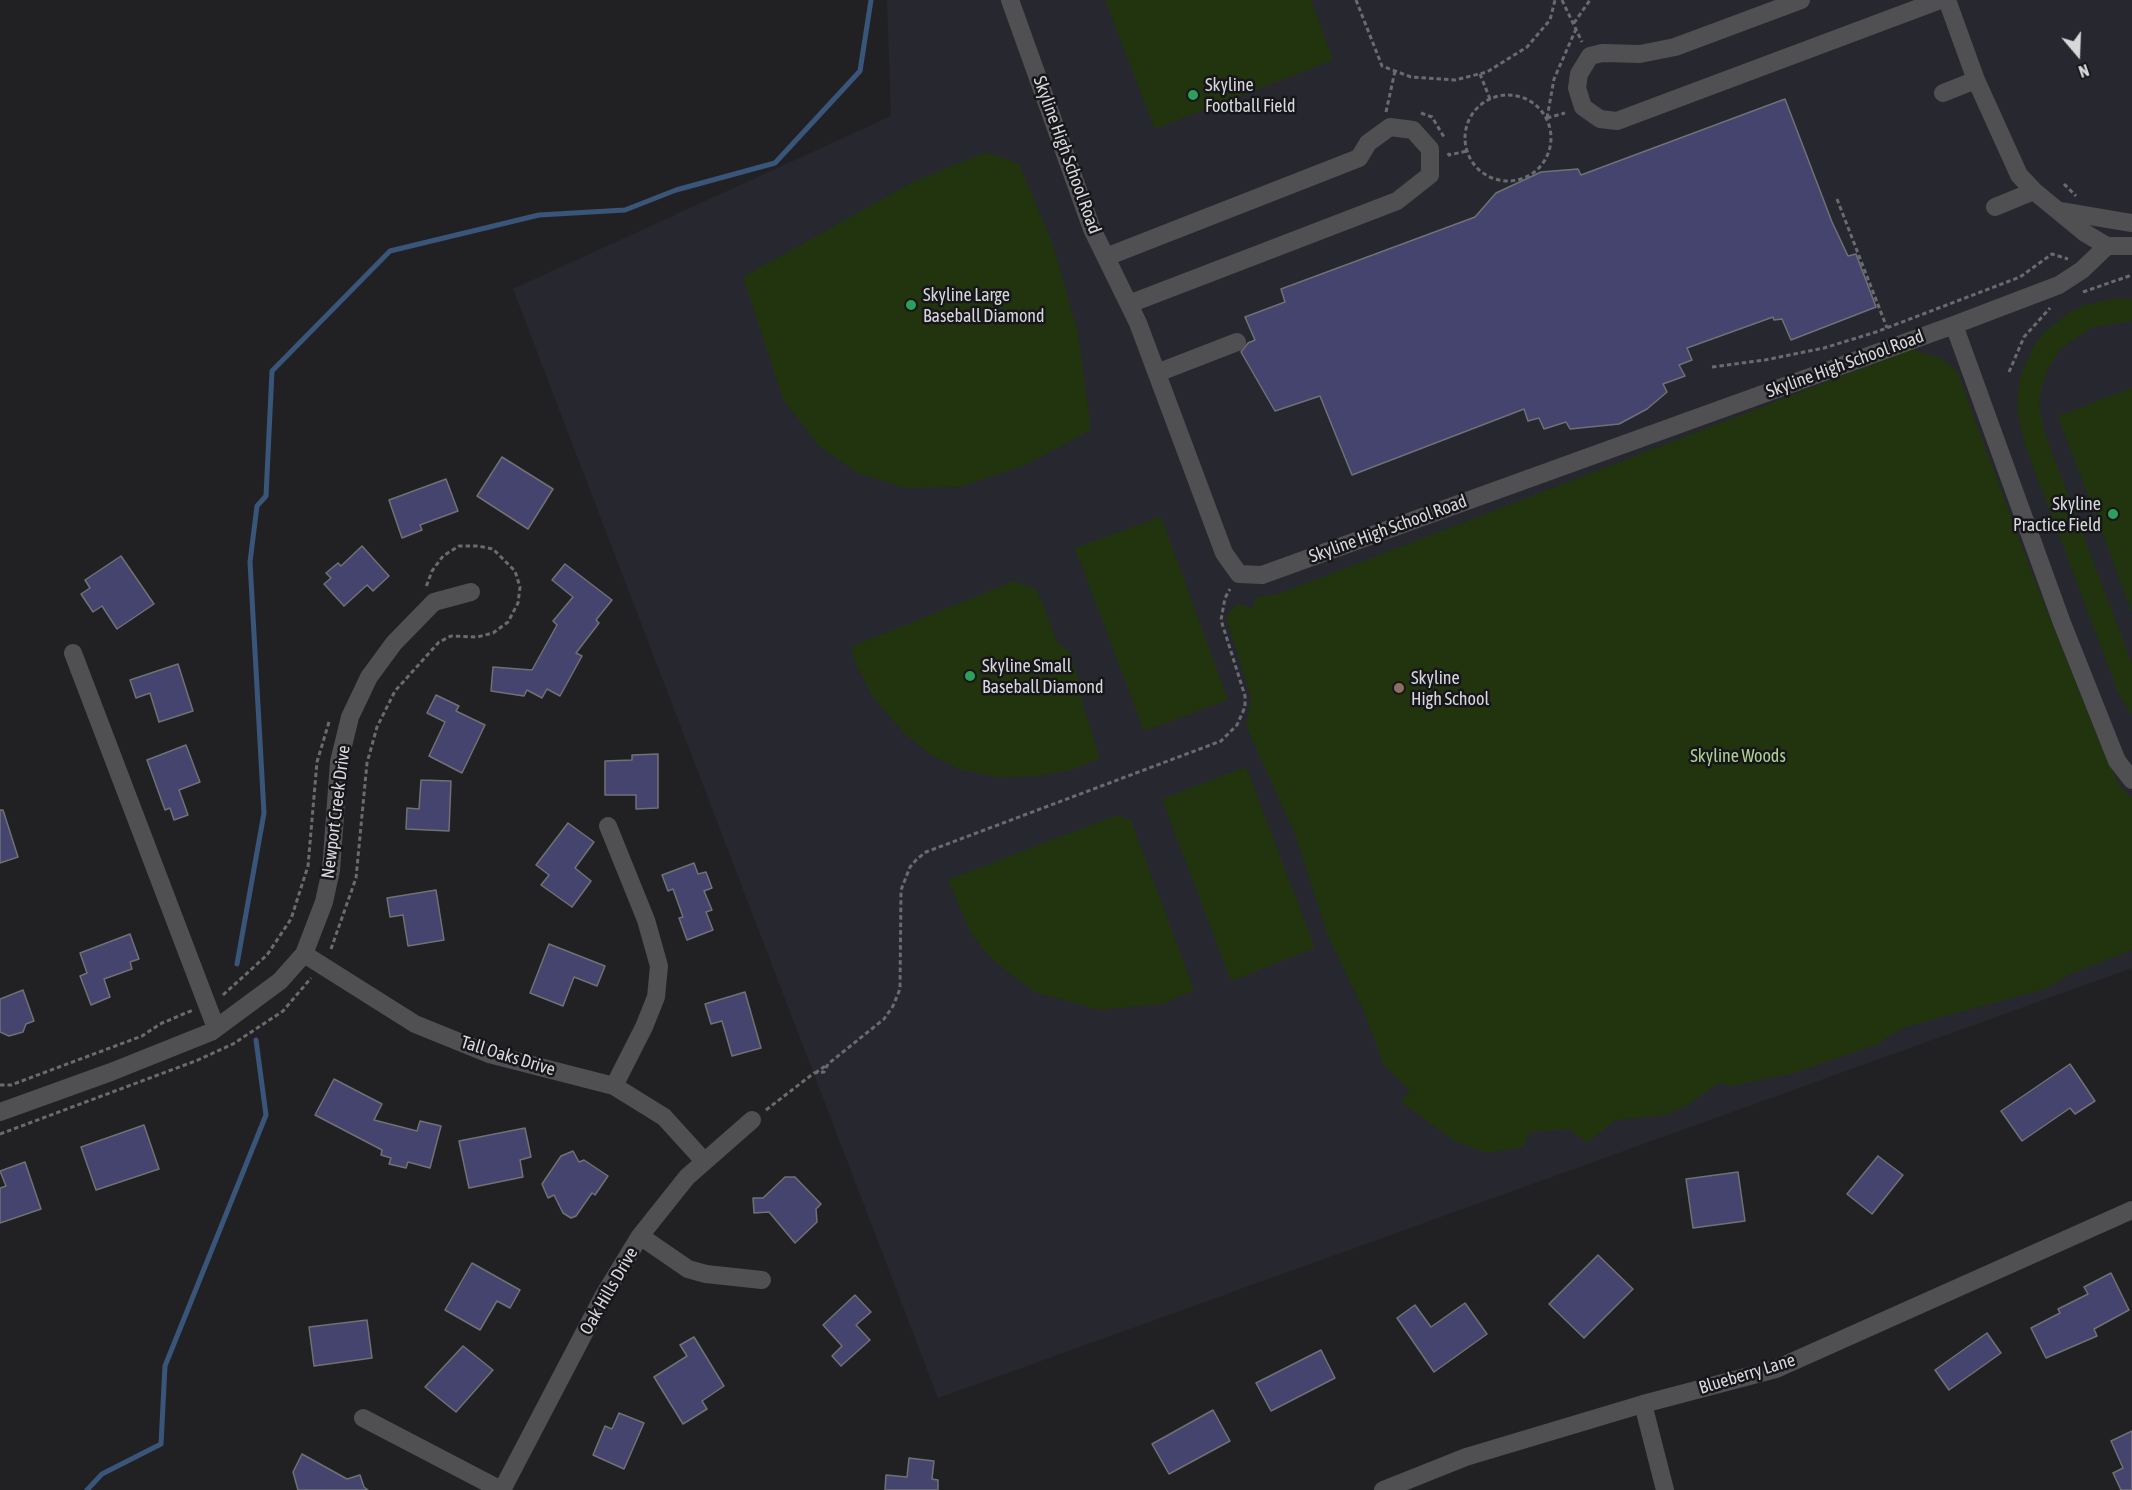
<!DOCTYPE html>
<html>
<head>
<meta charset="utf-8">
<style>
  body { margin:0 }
  #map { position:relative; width:2132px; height:1490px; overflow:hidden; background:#212124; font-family:"Asap Condensed",sans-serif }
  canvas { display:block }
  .north { position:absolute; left:2048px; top:24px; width:60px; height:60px; -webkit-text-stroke:4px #17171b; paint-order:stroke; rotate:161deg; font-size:16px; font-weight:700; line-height:24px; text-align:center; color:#d7d8da }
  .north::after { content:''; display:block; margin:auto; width:21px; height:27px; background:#d7d8da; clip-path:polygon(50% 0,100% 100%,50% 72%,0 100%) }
</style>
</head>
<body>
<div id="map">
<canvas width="2132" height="1490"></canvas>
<div class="north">N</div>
</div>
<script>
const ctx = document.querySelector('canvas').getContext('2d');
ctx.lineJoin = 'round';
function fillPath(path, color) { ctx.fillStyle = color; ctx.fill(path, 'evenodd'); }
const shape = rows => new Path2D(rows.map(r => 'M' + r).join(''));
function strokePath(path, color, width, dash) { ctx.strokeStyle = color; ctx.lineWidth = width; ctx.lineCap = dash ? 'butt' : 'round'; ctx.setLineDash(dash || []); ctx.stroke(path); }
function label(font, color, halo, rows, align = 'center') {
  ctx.font = font + ' "Asap Condensed",sans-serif'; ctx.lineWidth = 5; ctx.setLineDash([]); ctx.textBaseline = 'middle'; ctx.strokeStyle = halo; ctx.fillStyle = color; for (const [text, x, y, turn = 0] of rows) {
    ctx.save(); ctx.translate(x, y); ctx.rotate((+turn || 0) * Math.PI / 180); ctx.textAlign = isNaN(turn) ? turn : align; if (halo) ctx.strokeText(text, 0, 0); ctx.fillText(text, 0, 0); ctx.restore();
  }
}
fillPath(shape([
  [887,0,2132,0,2132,968,938,1398,513,289,891,116]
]), '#272730');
fillPath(shape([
  [1105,0,1311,0,1333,60,1155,129],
  [987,152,1019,164,1052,242,1078,333,1091,430,1023,466,960,487,907,488,858,473,819,446,783,399,743,277,915,181],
  [2118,298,2132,299,2132,321,2093,327,2061,348,2047,370,2040,395,2039,408,2045,434,2132,664,2132,716,2118,692,2024,442,2017,409,2020,377,2034,346,2044,333,2070,312,2085,305],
  [1912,349,1940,358,1957,371,2028,563,2093,726,2120,787,2132,797,2132,950,2070,974,2045,989,1905,1027,1877,1044,1794,1073,1730,1086,1720,1082,1688,1105,1665,1115,1616,1120,1588,1142,1567,1129,1530,1132,1523,1147,1487,1153,1455,1141,1401,1102,1410,1091,1383,1063,1363,1009,1328,936,1295,834,1246,726,1251,697,1226,617,1237,604,1254,608,1255,598,1277,594,1307,583],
  [2132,388,2132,612,2058,416],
  [1161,517,1228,700,1144,731,1075,548],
  [1014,581,1037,590,1058,644,1069,651,1082,688,1082,703,1100,758,1074,769,1039,776,996,777,960,769,933,756,905,734,873,697,856,664,851,647],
  [1246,767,1315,948,1231,981,1162,799],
  [1117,815,1131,821,1194,990,1162,1004,1100,1010,1035,992,1009,973,987,954,971,933,948,880]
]), '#21340e');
strokePath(shape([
  [237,964,264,813,250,562,257,506,266,496,272,371,390,251,539,215,625,210,676,190,775,163,860,71,871,0],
  [87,1490,102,1474,161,1444,165,1366,266,1115,256,1040]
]), '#3a557a', 5);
const building = shape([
  [1785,99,1832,222,1848,256,1856,254,1876,307,1791,340,1782,319,1774,320,1773,317,1687,348,1692,360,1679,365,1685,376,1663,384,1667,392,1647,409,1619,424,1570,429,1566,422,1544,429,1539,418,1528,421,1524,409,1352,475,1320,396,1275,411,1241,352,1248,343,1255,340,1245,317,1285,302,1281,289,1475,217,1496,193,1541,172,1578,169,1581,175,1785,99],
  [502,457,553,489,528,529,477,496,502,457],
  [446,479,458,511,420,525,422,530,402,538,389,500,446,479],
  [362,546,389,576,373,591,367,585,344,606,324,584,331,578,326,573,338,563,341,566,362,546],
  [121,556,154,604,117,629,102,606,93,612,81,594,90,588,85,580,121,556],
  [565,564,612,600,596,620,599,623,576,653,582,656,560,696,547,689,542,698,527,690,524,696,491,691,493,667,532,670,557,625,553,621,573,597,552,580,565,564],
  [178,664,193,711,159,722,150,693,136,698,130,680,178,664],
  [436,695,459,706,456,711,485,725,462,773,429,756,445,722,427,713,436,695],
  [186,745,200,782,179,790,188,815,174,820,170,808,165,810,147,760,186,745],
  [658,754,658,808,636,809,636,795,605,795,605,761,632,760,632,755,658,754],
  [421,780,451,781,449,831,406,829,407,808,419,809,421,780],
  [0,810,3,810,18,857,0,863,0,810],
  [568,823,594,842,575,868,591,881,572,907,541,885,549,875,536,865,568,823],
  [694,863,698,874,706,872,712,888,704,891,712,910,706,912,713,930,687,940,679,918,683,917,673,889,668,891,662,875,694,863],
  [436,890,444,940,408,946,403,915,390,917,387,898,436,890],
  [130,934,139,959,130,962,132,969,104,979,110,997,91,1005,80,976,87,973,80,953,130,934],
  [549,944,605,966,597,986,574,977,563,1006,530,993,549,944],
  [23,990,34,1021,26,1024,23,1032,9,1036,0,1032,0,999,23,990],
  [745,992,761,1048,732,1056,722,1021,711,1024,705,1004,745,992],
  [2070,1064,2095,1101,2075,1114,2070,1108,2022,1141,2001,1111,2070,1064],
  [334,1079,382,1104,374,1120,417,1131,420,1121,441,1126,430,1168,408,1162,406,1168,389,1164,391,1158,381,1155,382,1150,315,1115,334,1079],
  [144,1125,159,1169,96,1190,81,1147,144,1125],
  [525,1128,531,1157,520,1160,523,1177,469,1188,459,1141,525,1128],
  [573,1151,579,1162,584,1160,608,1176,595,1195,592,1193,576,1216,571,1218,563,1213,554,1195,548,1198,542,1184,561,1156,573,1151],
  [1878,1156,1903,1175,1872,1214,1847,1194,1878,1156],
  [25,1162,41,1209,0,1223,0,1188,6,1186,0,1171,25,1162],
  [1738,1172,1745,1221,1693,1228,1686,1179,1738,1172],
  [785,1177,795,1177,821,1204,816,1209,817,1222,795,1243,769,1212,754,1213,753,1198,763,1198,785,1177],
  [1598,1255,1633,1289,1584,1338,1549,1304,1598,1255],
  [472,1263,520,1290,510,1308,497,1301,480,1330,445,1310,472,1263],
  [2111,1273,2129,1310,2094,1329,2097,1336,2046,1358,2031,1328,2060,1313,2058,1309,2088,1294,2084,1287,2111,1273],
  [855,1295,871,1312,856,1325,870,1340,841,1366,832,1356,842,1346,823,1325,855,1295],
  [1465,1303,1487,1334,1434,1372,1397,1318,1415,1305,1431,1327,1465,1303],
  [367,1320,372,1358,314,1366,309,1327,367,1320],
  [1987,1333,2001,1353,1949,1390,1935,1370,1987,1333],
  [694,1337,724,1386,702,1401,707,1409,683,1424,654,1377,687,1356,680,1345,694,1337],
  [463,1346,493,1370,456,1412,425,1387,463,1346],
  [1321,1350,1335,1378,1271,1411,1256,1383,1321,1350],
  [1213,1410,1230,1441,1169,1474,1152,1444,1213,1410],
  [619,1413,644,1423,624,1469,593,1455,605,1426,612,1429,619,1413],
  [2132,1431,2132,1490,2121,1490,2113,1473,2123,1468,2111,1441,2132,1431],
  [302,1454,347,1479,360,1475,364,1487,368,1490,298,1490,293,1472,302,1454],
  [909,1458,934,1461,932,1479,938,1480,938,1490,885,1490,886,1475,907,1477,909,1458]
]);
fillPath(building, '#45446e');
strokePath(building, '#707175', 1.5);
strokePath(shape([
  [1356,0,1382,66,1411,77,1455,80,1487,72,1527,47,1550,20,1555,0],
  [1562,0,1582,42],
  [1574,23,1590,0],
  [1480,74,1490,99],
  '1465 138a43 43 0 1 1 86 0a43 43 0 1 1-86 0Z',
  [1386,112,1395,71],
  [1421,113,1432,117,1444,137],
  [1547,118,1554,79,1576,29],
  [1547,118,1565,113],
  [1448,153,1449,155,1467,151],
  [2064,184,2076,196],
  [1837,199,1887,328],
  [2083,292,2132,275],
  [1712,367,1765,360,1824,348,1876,332,2020,277,2052,254,2068,259],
  [2009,372,2024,337,2050,308],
  [331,949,356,878,367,763,377,727,395,691,439,642,451,636,477,637,493,633,508,622,518,603,520,587,515,571,493,549,478,546,459,546,443,556,432,571,426,587],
  [223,995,267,955,291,919,308,866,317,762,329,722],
  [815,1073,827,1065],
  [0,1085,11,1085,142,1036,160,1024,193,1010],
  [766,1110,814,1073,824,1072,828,1064,884,1019,893,1006,900,989,901,890,910,867,917,859,926,852,1221,741,1237,725,1245,707,1245,696,1221,620,1225,598,1230,589],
  [0,1134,198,1060,233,1044,283,1011,311,978]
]), '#6a6b6d', 3, [4.5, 3]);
strokePath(shape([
  [1010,0,1092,229,1138,323,1224,553,1239,574,1262,575,1954,325,2059,285,2082,270,2107,246],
  [1801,0,1675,47,1640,54,1602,53,1590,56,1579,74,1577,88,1583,107,1600,119,1617,121,1940,0],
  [1947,0,1976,80,2019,175,2034,191,2085,233,2107,246,2132,246],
  [1943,93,1976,80],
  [1995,207,2034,191],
  [2060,211,2132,223],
  [1106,257,1359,158,1368,143,1390,127,1413,130,1430,149,1430,175,1397,201,1129,304],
  [1954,325,2062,623,2117,761,2132,780],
  [1157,373,1237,342],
  [73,653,216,1028],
  [608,826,646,920,659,966,656,997,644,1027,614,1086],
  [304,954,415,1024,489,1054,614,1086,664,1117,704,1161],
  [0,1112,111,1072,211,1032,280,981,304,954,324,902,331,870,339,762,350,717,369,677,394,643,434,602,471,592],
  [640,1236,688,1269,706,1274,762,1280],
  [1643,1404,1665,1490],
  [363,1418,501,1490],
  [502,1490,604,1295,640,1236,687,1177,752,1120],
  [1383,1490,1466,1457,1643,1404,1776,1369,2132,1210]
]), '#504f51', 18);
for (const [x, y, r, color] of [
  [1193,95,6,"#2e9e5b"],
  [911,305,6,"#2e9e5b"],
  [2113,514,6,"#2e9e5b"],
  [970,676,6,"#2e9e5b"],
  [1399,688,6,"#8d6e63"]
]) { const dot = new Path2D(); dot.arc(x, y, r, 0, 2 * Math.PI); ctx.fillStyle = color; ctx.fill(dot); strokePath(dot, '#17171b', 2); }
label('18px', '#d7d8da', '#17171b', [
  ["Skyline",1205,85],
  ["Football Field",1205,106],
  ["Skyline Large",923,295],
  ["Baseball Diamond",923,316],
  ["Skyline",2101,504,"right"],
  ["Practice Field",2101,525,"right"],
  ["Skyline Small",982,666],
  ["Baseball Diamond",982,687],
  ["Skyline",1411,678],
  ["High School",1411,699]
], 'left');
label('18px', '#d7d8da', '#17171b', [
  ["Skyline High School Road",1067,155,70],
  ["Skyline High School Road",1845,364,-20],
  ["Skyline High School Road",1388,529,-20],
  ["Newport Creek Drive",336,812,-83],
  ["Tall Oaks Drive",508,1056,17],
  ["Oak Hills Drive",609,1291,-60],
  ["Blueberry Lane",1747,1374,-17]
]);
label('18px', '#add28f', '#17171b', [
  ["Skyline Woods",1738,756]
]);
</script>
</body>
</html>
